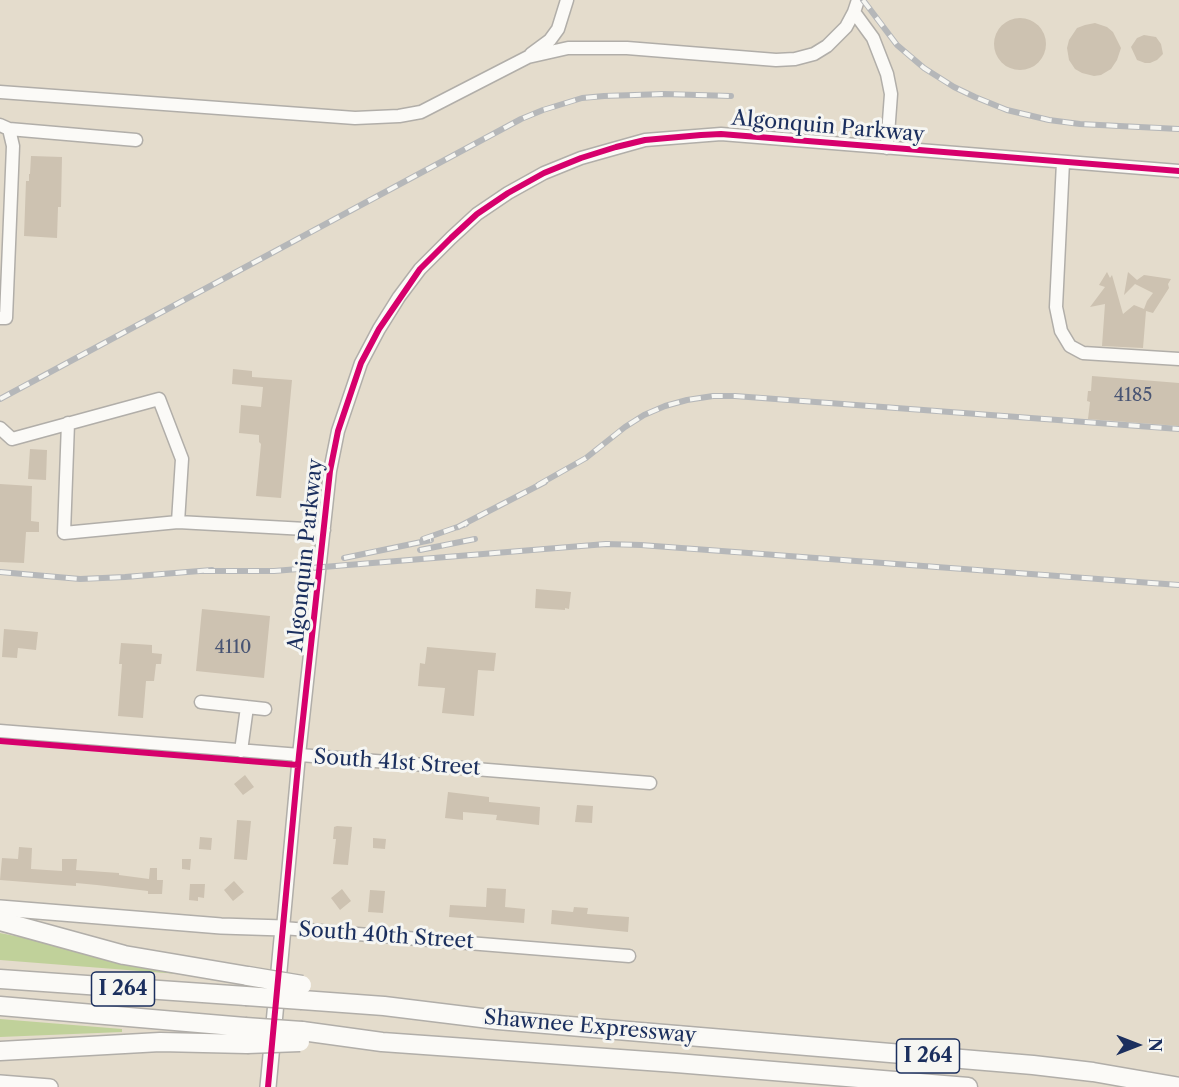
<!DOCTYPE html>
<html>
<head>
<meta charset="utf-8">
<style>
  body { margin:0 }
  #map { position:relative; width:1179px; height:1087px; overflow:hidden; background:#e4dccc; font-family:"Libre Caslon Text",serif }
  canvas { display:block }
  .north { position:absolute; left:1107px; top:1015px; width:60px; height:60px; -webkit-text-stroke:4px #f6f6f2; paint-order:stroke; rotate:90deg; font-size:16px; font-weight:700; line-height:24px; text-align:center; color:#1b2f5e }
  .north::after { content:''; display:block; margin:auto; width:21px; height:27px; background:#1b2f5e; clip-path:polygon(50% 0,100% 100%,50% 72%,0 100%) }
</style>
</head>
<body>
<div id="map">
<canvas width="1179" height="1087"></canvas>
<div class="north">N</div>
</div>
<script>
const ctx = document.querySelector('canvas').getContext('2d');
ctx.lineJoin = 'round';
function fillPath(path, color) { ctx.fillStyle = color; ctx.fill(path, 'evenodd'); }
const shape = rows => new Path2D(rows.map(r => 'M' + r).join(''));
function strokePath(path, color, width, dash) { ctx.strokeStyle = color; ctx.lineWidth = width; ctx.lineCap = dash ? 'butt' : 'round'; ctx.setLineDash(dash || []); ctx.stroke(path); }
function label(font, color, halo, rows, align = 'center') {
  ctx.font = font + ' "Libre Caslon Text",serif'; ctx.lineWidth = 6; ctx.setLineDash([]); ctx.textBaseline = 'middle'; ctx.strokeStyle = halo; ctx.fillStyle = color; for (const [text, x, y, turn = 0] of rows) {
    ctx.save(); ctx.translate(x, y); ctx.rotate((+turn || 0) * Math.PI / 180); ctx.textAlign = isNaN(turn) ? turn : align; if (halo) ctx.strokeText(text, 0, 0); ctx.fillText(text, 0, 0); ctx.restore();
  }
}
fillPath(shape([
  [0,933,129,959,216,977,0,960],
  [0,1019,122,1029,122,1032,0,1037]
]), '#c0d19a');
fillPath(shape([
  '994 44a26 26 0 1 1 52 0a26 26 0 1 1-52 0Z',
  [1095,23,1107,27,1113,32,1121,48,1117,60,1111,69,1101,75,1094,76,1082,73,1075,69,1069,60,1067,48,1069,40,1077,28,1085,25],
  [1144,35,1156,37,1161,44,1163,54,1157,60,1150,63,1145,63,1137,60,1131,47,1137,38],
  [31,156,62,157,61,207,58,207,57,238,24,236,26,181,29,181,29,174,30,174],
  [1107,272,1110,278,1112,275,1123,314,1134,305,1144,309,1147,301,1153,293,1135,284,1124,295,1128,272,1137,280,1144,275,1171,279,1168,284,1169,288,1153,313,1146,311,1143,348,1102,346,1105,304,1090,307,1105,287,1099,285],
  [233,369,252,371,252,377,292,380,281,498,256,496,261,444,259,442,259,435,239,433,240,420,241,405,261,407,263,387,232,384],
  [1092,376,1179,383,1179,426,1088,419,1090,402,1087,401,1088,391,1091,391],
  [30,449,47,450,46,480,28,479],
  [0,484,32,486,31,521,39,522,39,532,26,532,24,563,0,562],
  [536,589,571,592,569,609,565,608,565,610,535,608],
  [202,609,270,616,264,678,196,671],
  [4,629,38,632,36,650,18,648,17,658,2,657],
  [121,643,152,645,152,653,162,654,161,664,156,664,154,681,146,681,143,718,118,716,122,664,119,664],
  [427,647,496,653,494,671,478,670,474,716,442,713,445,688,418,686,420,663,425,664],
  [245,775,254,787,243,795,234,784],
  [448,792,489,797,489,802,540,807,539,825,496,820,497,815,463,812,463,820,445,818],
  [577,805,593,806,592,823,575,822],
  [237,820,251,821,247,860,234,859],
  [337,826,352,827,348,865,333,864,336,839,333,839,334,827],
  [200,837,212,838,211,850,199,849],
  [373,838,386,839,385,849,373,848],
  [19,847,32,848,31,869,62,871,62,859,77,859,76,870,119,873,119,875,149,879,150,868,157,868,157,880,163,880,162,894,148,894,148,891,97,885,76,883,76,886,63,885,0,880,2,858,18,859],
  [182,859,191,859,190,870,182,869],
  [234,881,244,892,233,901,224,890],
  [190,884,205,884,204,898,198,897,198,901,189,900],
  [487,888,506,889,505,907,525,909,524,923,449,917,450,905,486,907],
  [342,889,351,901,340,910,331,898],
  [370,890,385,891,383,913,368,912],
  [574,907,588,908,587,914,629,917,628,932,551,924,552,910,573,912]
]), '#cdc2b1');
const minor = shape([
  [854,12,873,38,887,74,891,94,887,148],
  [531,54,550,40,558,29,567,0],
  [0,92,355,118,399,116,421,112,528,57,568,48,627,48,776,60,795,59,814,54,827,46,846,27,854,12,858,0],
  [0,125,9,129,13,146,6,318,0,318],
  [9,129,136,140],
  [1063,162,1056,307,1061,331,1070,346,1083,353,1179,359],
  [68,423,64,533,178,522],
  [0,428,12,439,159,399,182,459,178,522,324,530],
  [201,702,265,709],
  [0,731,650,783],
  [241,751,247,707],
  [629,956,283,928,299,755,330,471,338,431,361,363,379,329,399,297,420,269,451,238,477,214,508,193,544,173,581,158,645,140,721,134,1179,171]
]);
const major = shape([
  [0,908,221,926,283,928,268,1087],
  [0,1083,50,1087]
]);
const highway = shape([
  [0,921,124,955,248,976],
  [0,979,246,996],
  [302,1000,384,1006,498,1020,1033,1065,1093,1072,1179,1087],
  [0,1006,245,1027],
  [302,1031,382,1042,676,1063,968,1087],
  [0,1051,160,1042,247,1044]
]);
strokePath(minor, '#b1aea9', 15);
strokePath(major, '#b1aea9', 18);
strokePath(highway, '#b1aea9', 21);
strokePath(minor, '#fbfaf7', 12);
strokePath(major, '#fbfaf7', 15);
strokePath(highway, '#fbfaf7', 18);
const rail = shape([
  [863,0,897,45,924,68,954,87,975,97,1007,110,1049,120,1080,124,1179,129],
  [0,399,521,119,543,110,582,98,604,96,664,94,731,96],
  [538,485,586,458,625,427,644,415,665,406,687,400,713,396,735,396,1179,429],
  [458,527,545,482],
  [423,539,466,524],
  [420,550,475,539],
  [344,558,431,540],
  [204,571,274,571,606,544,641,545,1179,585],
  [0,572,80,579,125,577,212,570]
]);
strokePath(rail, '#b5b7b9', 6);
strokePath(rail, '#f6f6f2', 4, [11]);
const highwayBridge = shape([
  [248,976,302,985],
  [246,996,302,1000],
  [245,1027,302,1031],
  [247,1044,300,1042]
]);
strokePath(highwayBridge, '#b1aea9', 21, []);
strokePath(highwayBridge, '#fbfaf7', 18);
strokePath(shape([
  [0,741,298,765],
  [268,1087,299,755,330,471,338,431,361,363,379,329,420,269,451,238,477,214,508,193,544,173,581,158,616,147,645,140,701,135,721,134,1179,171]
]), '#d6006c', 6);
label('18px', '#485473', null, [
  ["4185",1133,396],
  ["4110",233,648]
]);
for (const [x, y, w] of [
  [123,989,63],
  [928,1056,63]
]) { const box = new Path2D(); box.roundRect(x - w / 2, y - 17, w, 34, 4.5); ctx.fillStyle = '#f6f6f2'; ctx.fill(box); strokePath(box, '#1b2f5e', 1.5); }
label('bold 20px', '#1b2f5e', null, [
  ["I 264",123,989],
  ["I 264",928,1056]
]);
label('21px', '#1b2f5e', '#f6f6f2', [
  ["Algonquin Parkway",828,127,5],
  ["Algonquin Parkway",306,555,-84],
  ["South 41st Street",397,763,4],
  ["South 40th Street",386,936,4],
  ["Shawnee Expressway",590,1027,5]
]);
</script>
</body>
</html>
